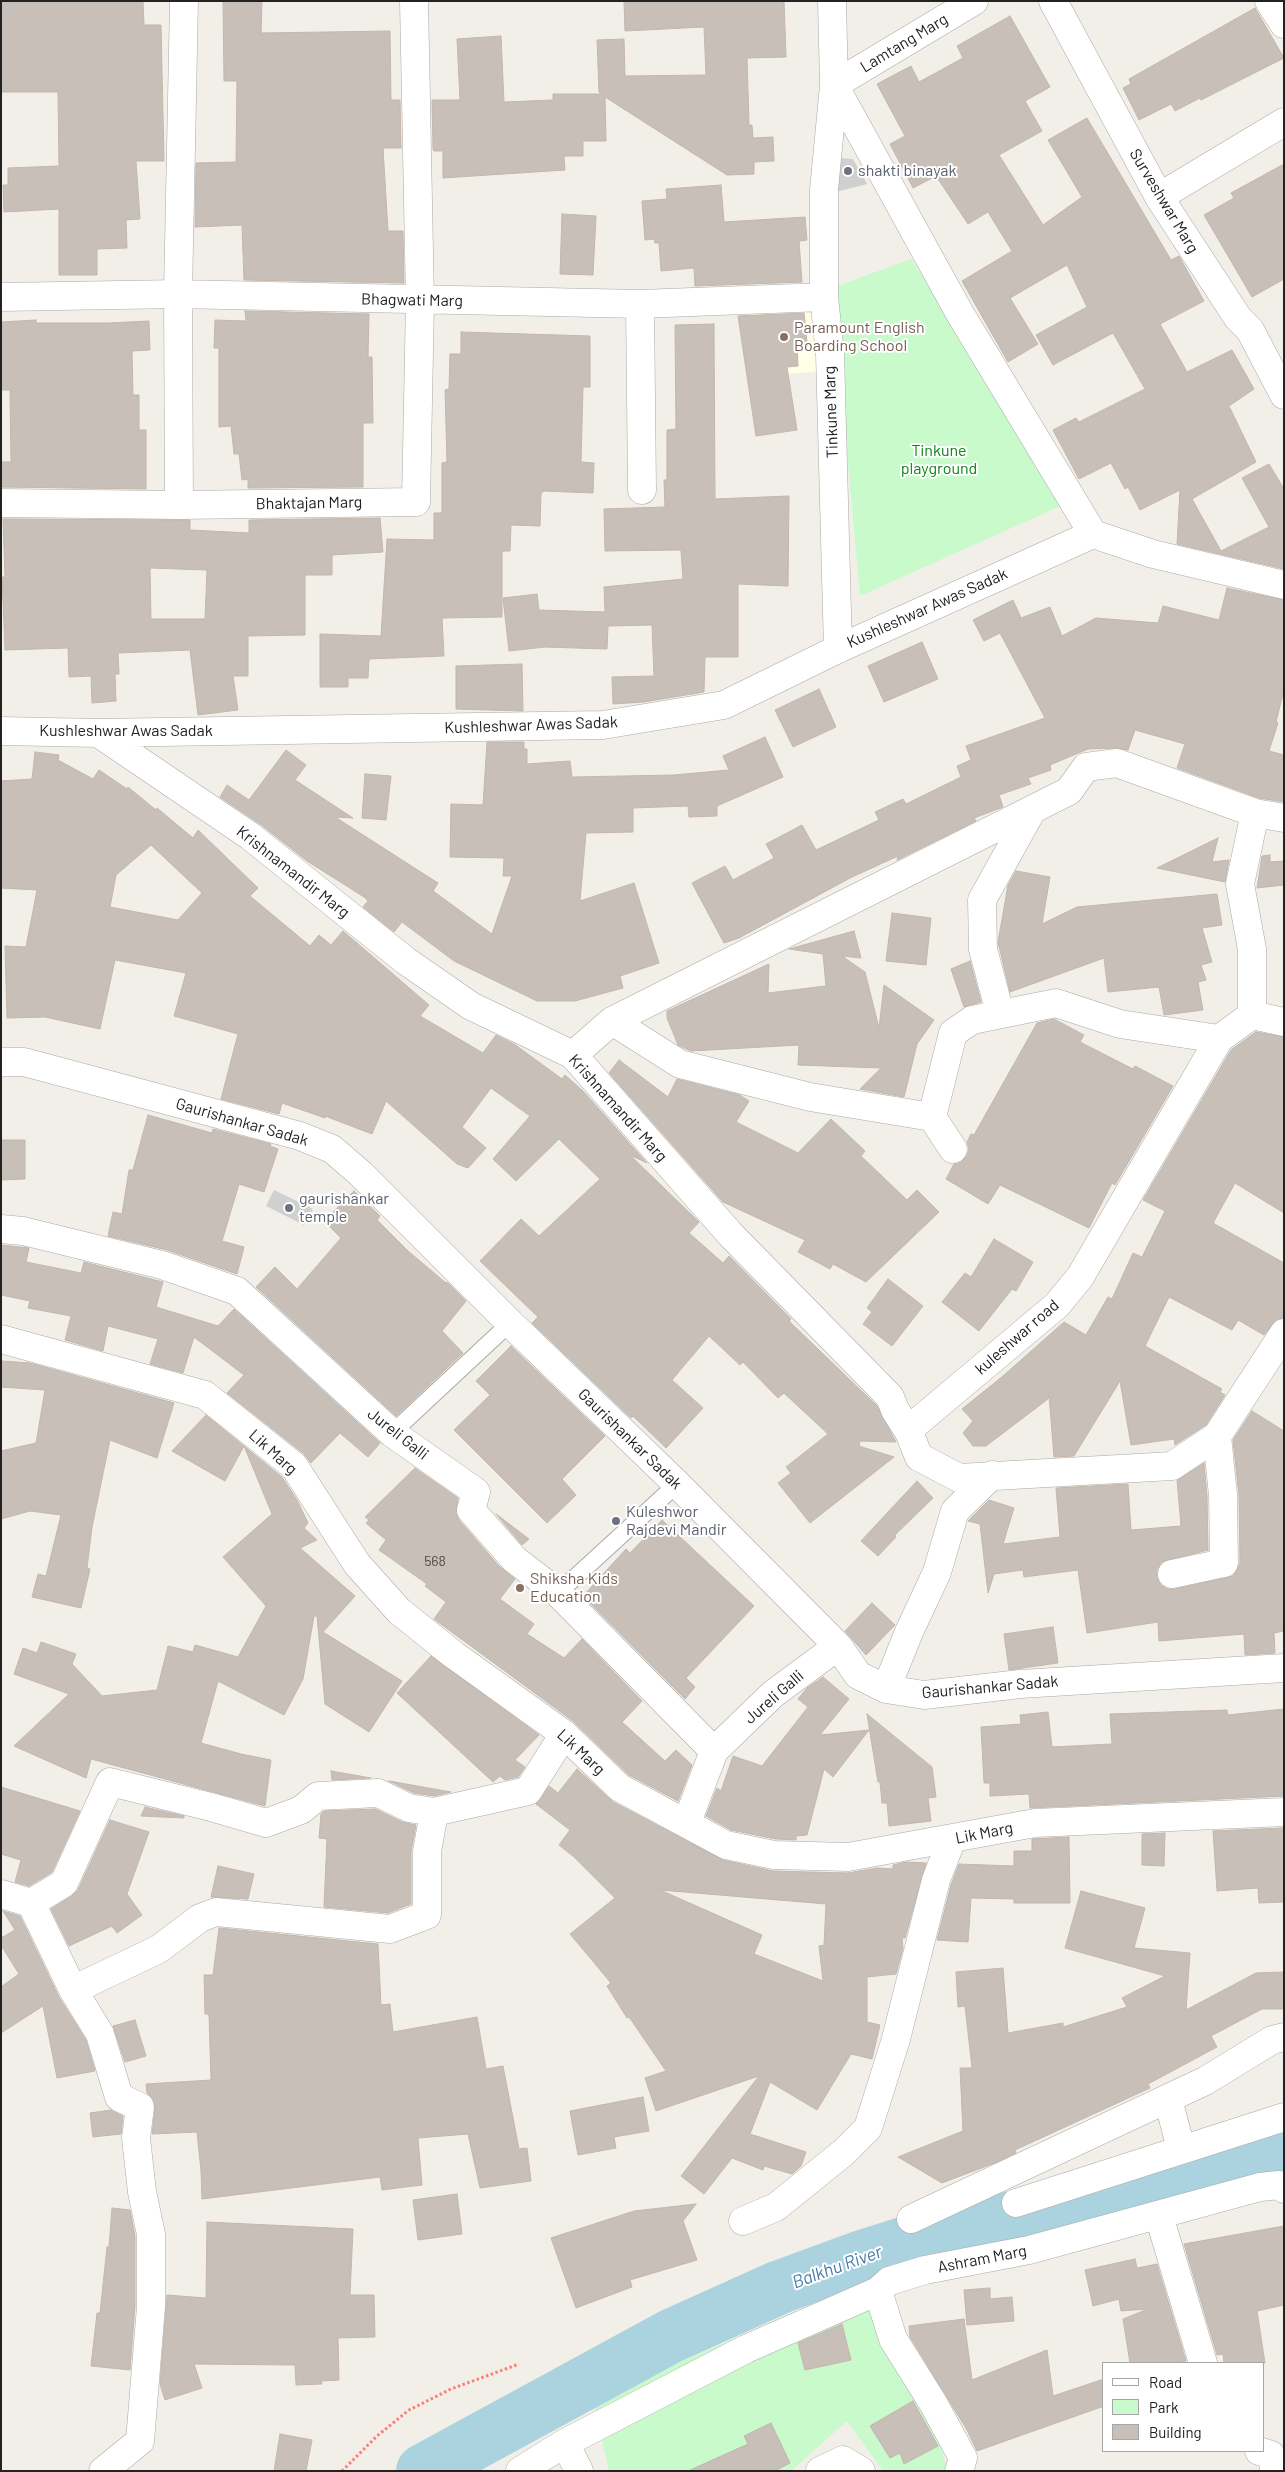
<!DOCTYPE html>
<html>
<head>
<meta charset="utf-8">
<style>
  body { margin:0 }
  #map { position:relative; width:1285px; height:2472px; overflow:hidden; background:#f2efe9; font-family:Barlow,sans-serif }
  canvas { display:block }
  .frame { position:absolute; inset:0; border:2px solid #222; pointer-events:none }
  .legend { position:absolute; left:1102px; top:2362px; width:162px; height:90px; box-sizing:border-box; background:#fff; border:1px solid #a7a7a7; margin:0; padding:6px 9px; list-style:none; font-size:15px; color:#222 }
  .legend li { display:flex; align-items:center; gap:10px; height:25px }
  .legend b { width:25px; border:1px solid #a7a7a7 }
</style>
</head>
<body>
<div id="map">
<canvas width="1285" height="2472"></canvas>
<div class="frame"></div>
<ul class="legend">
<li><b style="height:6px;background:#fff"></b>Road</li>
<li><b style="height:14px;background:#c8facc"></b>Park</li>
<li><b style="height:14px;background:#c7bfb8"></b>Building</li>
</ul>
</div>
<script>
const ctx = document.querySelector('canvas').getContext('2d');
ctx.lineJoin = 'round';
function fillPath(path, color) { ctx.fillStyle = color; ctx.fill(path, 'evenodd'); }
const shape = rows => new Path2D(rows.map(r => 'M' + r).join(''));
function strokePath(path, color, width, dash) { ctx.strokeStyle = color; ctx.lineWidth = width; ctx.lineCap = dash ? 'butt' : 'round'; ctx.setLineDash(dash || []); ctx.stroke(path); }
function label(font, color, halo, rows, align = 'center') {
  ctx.font = font + ' Barlow,sans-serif'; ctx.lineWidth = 4; ctx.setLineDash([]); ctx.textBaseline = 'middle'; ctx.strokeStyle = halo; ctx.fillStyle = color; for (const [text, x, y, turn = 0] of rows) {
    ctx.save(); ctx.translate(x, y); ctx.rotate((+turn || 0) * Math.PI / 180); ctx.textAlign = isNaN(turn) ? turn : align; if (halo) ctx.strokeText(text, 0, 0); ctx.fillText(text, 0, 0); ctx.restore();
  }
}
fillPath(shape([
  [817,302,822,371,752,377,746,303]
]), '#ffffe5');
fillPath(shape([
  [836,158,853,159,867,184,836,192],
  [274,1190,313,1209,304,1225,266,1206]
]), '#d0d0d0');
fillPath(shape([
  [911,259,1076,499,860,596,832,288],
  [864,2282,939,2442,948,2471,883,2471,847,2421,791,2471,609,2471,593,2400]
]), '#c8facc');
strokePath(shape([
  [423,2471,671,2336,780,2287,859,2258,938,2233,1046,2211,1147,2187,1284,2149]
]), '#aad3df', 54);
const building = shape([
  [1,1,143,1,144,25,161,25,164,161,136,161,140,219,126,220,127,248,97,249,97,275,59,275,59,209,4,212,3,185,8,185,8,168,59,166,58,92,1,92,1,1],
  [223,1,262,1,261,33,390,31,391,100,400,100,401,148,383,148,388,231,403,231,404,283,244,280,242,225,195,227,196,163,236,162,237,81,224,81,223,1],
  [624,1,784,1,786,57,747,58,749,125,752,125,753,138,773,137,774,161,754,162,754,174,727,175,605,97,606,141,583,141,583,156,564,156,565,170,443,178,443,151,434,151,433,149,432,100,460,100,457,39,501,36,504,102,553,100,553,94,601,94,599,92,597,40,624,39,625,76,706,75,704,27,625,31,624,1],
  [1255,8,1284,58,1201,100,1200,98,1175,111,1171,104,1139,120,1123,88,1131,84,1129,79,1255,8],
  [1010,16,1050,87,1025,101,1042,131,999,155,1043,225,1082,197,1048,140,1087,118,1171,260,1179,256,1204,301,1160,324,1187,372,1232,350,1254,389,1229,406,1256,462,1192,499,1221,551,1269,527,1242,478,1269,464,1284,489,1284,569,1177,544,1180,490,1140,510,1128,487,1125,489,1111,463,1079,479,1053,430,1076,418,1079,422,1145,389,1113,333,1053,365,1036,335,1087,307,1067,265,1010,298,1038,344,1008,362,962,281,1012,251,988,212,968,224,936,176,913,188,890,144,905,136,877,84,911,66,919,82,963,58,957,46,1010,16],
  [1284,164,1284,279,1252,297,1204,215,1234,198,1231,193,1284,164],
  [721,185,724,222,805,217,807,240,799,241,802,282,695,286,694,268,661,271,659,243,655,243,654,239,645,240,642,201,667,199,666,189,721,185],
  [562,214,596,216,593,275,560,274,562,214],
  [245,311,369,314,368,357,372,357,373,423,363,423,363,487,248,488,248,479,242,480,239,454,234,454,231,426,219,427,219,348,214,348,215,320,246,321,245,311],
  [804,313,807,342,797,343,798,366,787,367,797,430,756,436,738,316,804,313],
  [36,320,36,323,108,323,149,321,150,350,132,351,133,395,139,395,139,430,146,430,146,489,1,487,1,462,11,462,10,390,1,390,1,322,36,320],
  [714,324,715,499,789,496,788,586,738,584,738,657,705,657,704,692,644,702,613,704,612,677,654,676,652,625,608,626,607,649,545,647,509,651,503,598,537,594,539,610,605,612,604,587,683,579,681,550,605,551,604,509,665,507,664,480,667,480,667,430,676,429,675,325,714,324],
  [461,332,590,336,590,387,583,387,581,462,594,463,593,493,544,491,541,493,540,526,511,525,510,551,502,551,502,617,442,618,444,656,369,659,368,678,348,678,348,687,320,687,320,634,381,636,387,539,434,540,434,513,442,513,442,463,447,462,445,390,449,389,450,354,461,354,461,332],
  [380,518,383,552,332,555,332,575,305,575,305,635,248,636,248,676,233,676,238,710,198,715,190,650,118,653,119,674,115,674,116,701,92,703,91,676,69,677,68,648,5,650,2,577,5,577,3,519,190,520,190,530,249,533,249,520,380,518],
  [150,568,207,570,205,619,151,619,150,568],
  [1227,588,1284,600,1284,690,1276,722,1278,723,1269,751,1284,755,1284,802,1259,798,1177,768,1185,744,1135,730,1128,750,1115,748,1088,749,1050,765,1051,770,1028,778,1031,784,999,795,1003,807,974,818,976,821,897,860,898,856,852,877,739,938,724,943,692,883,725,866,733,880,774,858,766,844,802,825,816,850,879,820,875,812,903,799,906,804,961,777,957,766,971,760,966,746,1045,718,1000,633,984,641,973,620,1013,600,1021,618,1050,607,1062,636,1096,618,1158,623,1163,606,1219,620,1227,588],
  [922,642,938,679,884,702,868,666,922,642],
  [522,664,523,711,456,709,456,666,522,664],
  [819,689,836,727,793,747,775,710,819,689],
  [765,737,783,777,717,806,717,816,689,817,688,806,633,808,633,832,586,833,580,901,634,883,659,963,620,976,623,988,575,1001,537,1001,454,961,402,922,394,932,363,907,368,901,364,897,307,861,260,824,220,797,227,785,249,800,286,750,306,765,295,780,353,818,335,817,438,883,433,891,492,934,512,876,503,876,504,858,450,857,451,804,483,805,487,742,524,742,524,749,527,749,527,764,570,761,572,777,674,775,729,770,723,756,765,737],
  [35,752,59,755,58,760,93,779,99,770,127,789,128,787,156,810,157,808,193,838,198,830,258,888,250,896,310,946,319,935,331,945,343,931,429,1005,420,1016,483,1053,496,1035,514,1044,562,1079,565,1075,583,1091,647,1163,630,1155,699,1222,689,1233,723,1263,729,1256,791,1319,789,1321,877,1406,896,1442,860,1441,859,1446,894,1457,810,1523,778,1483,791,1473,786,1467,828,1434,784,1393,778,1398,743,1362,740,1365,709,1336,672,1380,703,1408,666,1448,633,1416,631,1418,532,1323,538,1317,480,1261,521,1219,539,1236,600,1179,559,1139,516,1181,493,1159,530,1116,491,1088,462,1127,486,1148,468,1168,457,1164,386,1101,372,1134,325,1116,325,1118,282,1103,279,1114,221,1099,238,1034,174,1016,186,973,115,960,100,1029,45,1017,7,1018,5,946,26,947,37,890,1,888,1,781,32,779,35,752],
  [151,845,202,893,178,920,110,907,116,875,151,845],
  [365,774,391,776,386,820,362,818,365,774],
  [1218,838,1212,862,1229,860,1225,882,1157,868,1218,838],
  [1270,855,1270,862,1284,861,1284,885,1257,888,1262,856,1270,855],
  [1016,871,1050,877,1042,924,1077,907,1217,894,1222,925,1202,928,1212,962,1201,965,1206,980,1198,982,1203,1010,1164,1015,1159,987,1108,992,1104,958,1010,992,998,942,1008,885,1016,871],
  [892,913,931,918,926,965,886,961,892,913],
  [854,931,861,958,842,956,865,972,879,1028,884,985,934,1020,917,1044,904,1097,860,1089,881,1068,798,1065,799,1045,691,1051,678,1045,667,1018,667,1011,769,964,768,993,826,986,823,954,789,949,854,931],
  [970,961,981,1002,964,1007,951,969,970,961],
  [1054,1019,1084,1035,1080,1042,1133,1069,1135,1066,1173,1086,1115,1185,1112,1183,1089,1228,1000,1185,988,1204,946,1179,954,1164,961,1162,967,1156,969,1149,967,1142,971,1134,974,1135,1037,1023,1054,1019],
  [1256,1032,1284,1037,1284,1213,1235,1183,1213,1223,1284,1263,1284,1318,1277,1319,1264,1335,1238,1320,1232,1330,1169,1297,1145,1346,1222,1389,1220,1392,1225,1395,1206,1425,1175,1445,1174,1439,1131,1445,1120,1381,1074,1456,1054,1457,1049,1395,1048,1399,986,1446,973,1446,963,1433,973,1421,962,1409,1003,1376,1064,1322,1086,1335,1108,1297,1112,1299,1133,1253,1142,1257,1165,1211,1143,1200,1231,1050,1256,1032],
  [619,1060,668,1097,677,1079,740,1095,749,1101,736,1122,798,1153,831,1119,865,1151,861,1156,907,1200,917,1190,939,1212,866,1282,833,1264,830,1269,798,1252,805,1240,723,1202,609,1073,619,1060],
  [148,1115,212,1133,213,1129,271,1144,270,1146,278,1149,264,1192,239,1184,222,1241,244,1247,237,1274,167,1250,108,1236,113,1212,122,1214,129,1170,133,1170,148,1115],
  [1,1140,25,1140,25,1179,1,1180,1,1140],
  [354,1191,380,1216,377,1220,408,1251,446,1283,447,1282,466,1301,442,1331,463,1353,396,1416,256,1287,275,1267,297,1289,341,1238,324,1221,354,1191],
  [994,1239,1033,1262,1016,1291,1012,1289,979,1331,942,1302,965,1273,971,1277,994,1239],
  [1,1245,29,1248,26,1262,81,1273,84,1262,163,1282,156,1307,218,1326,234,1309,380,1443,368,1457,340,1433,311,1463,304,1454,227,1393,244,1375,194,1337,183,1373,150,1364,158,1339,108,1326,103,1351,65,1340,71,1316,28,1308,30,1301,1,1295,1,1245],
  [888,1279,923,1306,892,1346,863,1324,872,1312,867,1308,888,1279],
  [511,1346,605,1436,562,1479,576,1495,547,1523,454,1430,490,1395,476,1381,511,1346],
  [1,1361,30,1363,174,1403,157,1458,110,1440,92,1527,87,1568,90,1569,81,1608,32,1597,38,1574,46,1576,61,1515,30,1511,1,1519,1,1451,36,1443,45,1390,1,1387,1,1361],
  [1252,1411,1284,1431,1284,1631,1274,1633,1275,1653,1245,1655,1244,1634,1159,1641,1158,1622,1087,1633,1078,1570,1024,1577,1023,1570,994,1574,988,1593,980,1524,968,1521,989,1500,1014,1508,1003,1544,1060,1537,1056,1488,1128,1484,1131,1530,1181,1526,1177,1480,1204,1463,1207,1496,1208,1550,1162,1562,1157,1569,1157,1578,1161,1585,1167,1589,1175,1589,1233,1576,1240,1563,1239,1495,1233,1440,1252,1411],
  [206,1415,244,1446,225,1481,172,1451,206,1415],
  [244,1446,282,1477,297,1500,308,1523,304,1528,317,1540,300,1548,355,1596,323,1632,402,1681,369,1732,325,1704,317,1616,314,1616,303,1679,284,1715,218,1681,201,1743,241,1754,271,1760,265,1806,91,1759,86,1778,14,1746,69,1694,14,1674,23,1648,37,1653,41,1642,76,1654,72,1664,102,1696,157,1690,168,1646,193,1652,195,1645,238,1657,266,1606,223,1557,272,1514,244,1446],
  [415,1468,458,1498,456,1513,459,1520,499,1566,515,1579,500,1599,534,1624,527,1634,564,1658,582,1639,642,1701,622,1722,665,1761,676,1750,692,1765,678,1801,629,1775,573,1721,434,1619,446,1602,425,1586,427,1584,379,1550,386,1540,366,1523,369,1520,365,1517,415,1468],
  [917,1481,933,1498,895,1535,896,1537,878,1556,861,1541,917,1481],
  [496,1514,529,1539,522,1545,496,1514],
  [662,1520,754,1606,686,1678,695,1687,685,1699,583,1596,626,1549,630,1553,662,1520],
  [872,1603,895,1625,866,1655,845,1631,872,1603],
  [1053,1627,1058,1663,1009,1670,1004,1634,1053,1627],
  [431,1656,539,1735,515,1760,525,1767,518,1777,505,1780,500,1776,493,1782,397,1693,431,1656],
  [823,1677,849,1699,820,1735,869,1730,833,1777,824,1769,807,1835,796,1836,796,1840,776,1839,731,1830,706,1816,717,1788,721,1791,733,1756,762,1766,808,1707,798,1699,807,1688,823,1677],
  [1284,1709,1284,1796,1030,1808,1029,1794,990,1796,990,1783,984,1783,981,1727,1021,1724,1020,1715,1048,1712,1052,1747,1112,1744,1110,1714,1227,1710,1228,1715,1284,1709],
  [867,1714,932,1767,936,1797,928,1798,931,1821,889,1826,887,1803,882,1803,880,1782,878,1782,867,1714],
  [577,1769,613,1802,723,1860,773,1871,848,1873,877,1868,893,1869,893,1865,906,1862,926,1863,905,1938,902,1938,903,1948,896,1974,867,1977,867,2022,880,2025,872,2059,851,2054,817,2110,770,2082,750,2134,806,2152,801,2166,792,2174,764,2166,763,2170,732,2158,704,2194,681,2176,759,2076,656,2111,645,2078,666,2071,629,2017,627,2018,607,1986,611,1983,570,1934,615,1898,574,1857,559,1845,570,1830,536,1804,549,1786,558,1793,577,1769],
  [660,1890,826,1904,824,1945,819,1946,823,1981,754,1954,762,1935,660,1890],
  [331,1771,371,1778,332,1780,331,1771],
  [389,1781,451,1792,434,1796,414,1793,389,1781],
  [1,1787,80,1811,52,1872,29,1886,15,1882,21,1860,1,1854,1,1787],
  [145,1807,184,1816,184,1818,141,1816,145,1807],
  [375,1809,402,1822,416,1825,411,1852,411,1904,388,1913,324,1907,327,1839,319,1838,321,1814,324,1811,375,1809],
  [110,1820,149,1832,127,1894,142,1915,117,1933,112,1926,69,1946,51,1909,72,1896,78,1890,110,1820],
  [1284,1828,1284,1902,1259,1903,1258,1888,1217,1891,1213,1831,1284,1828],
  [1165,1833,1164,1866,1142,1865,1142,1834,1165,1833],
  [1069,1837,1070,1903,1014,1903,1014,1899,971,1898,968,1942,937,1940,951,1885,959,1864,1014,1866,1014,1851,1032,1851,1032,1839,1069,1837],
  [218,1866,254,1874,248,1899,211,1897,218,1866],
  [1081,1891,1145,1908,1134,1948,1190,1953,1186,2010,1256,1973,1284,1972,1284,2009,1262,2009,1211,2036,1217,2047,1148,2084,1150,2088,1015,2150,1016,2153,997,2162,942,2183,898,2157,963,2131,960,2068,972,2068,965,2006,958,2007,956,1972,1003,1968,1008,2033,1063,2023,1063,2027,1127,2007,1122,1998,1165,1976,1065,1948,1081,1891],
  [3,1911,20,1916,59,1997,86,2040,95,2071,57,2078,43,2006,1,2033,1,1987,19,1974,1,1945,1,1938,15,1930,3,1911],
  [219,1928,378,1944,381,2005,390,2004,393,2032,477,2017,486,2069,503,2066,519,2149,527,2148,531,2181,480,2188,468,2134,418,2138,422,2185,382,2190,380,2177,202,2199,201,2171,197,2132,152,2134,155,2108,153,2099,147,2093,146,2084,211,2080,209,2014,205,2014,204,1975,213,1975,219,1928],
  [135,2020,146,2056,125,2062,113,2026,135,2020],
  [643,2097,649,2131,614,2137,616,2148,578,2155,570,2111,643,2097],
  [111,2110,123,2116,121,2134,93,2137,90,2113,111,2110],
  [457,2194,462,2234,418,2240,413,2200,457,2194],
  [696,2204,683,2221,697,2260,630,2280,632,2287,576,2308,551,2238,634,2211,696,2204],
  [112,2208,130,2210,135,2236,135,2306,130,2370,91,2366,97,2313,100,2313,107,2247,109,2247,112,2208],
  [207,2222,353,2229,350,2295,374,2295,375,2337,338,2338,339,2380,321,2381,322,2384,296,2385,295,2365,194,2364,202,2388,165,2400,160,2384,167,2295,206,2298,207,2222],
  [1284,2226,1284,2305,1257,2311,1265,2363,1224,2363,1223,2354,1217,2355,1184,2244,1284,2226],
  [1135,2259,1137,2268,1157,2264,1186,2361,1173,2363,1130,2363,1123,2319,1148,2309,1121,2311,1119,2299,1093,2306,1085,2270,1135,2259],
  [990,2288,990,2299,1012,2297,1014,2321,967,2325,964,2290,990,2288],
  [964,2319,972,2380,1047,2350,1053,2396,1104,2379,1104,2406,977,2451,967,2430,910,2337,909,2326,964,2319],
  [842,2324,851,2360,805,2370,798,2343,842,2324],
  [913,2401,938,2446,904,2464,900,2453,890,2458,870,2426,913,2401],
  [771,2423,790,2463,775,2471,688,2471,748,2444,744,2436,771,2423],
  [280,2434,312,2440,306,2471,274,2471,280,2434]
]);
fillPath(building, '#c7bfb8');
strokePath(building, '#c4b6ab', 1);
const lane = shape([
  [392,1433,510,1323],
  [558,1593,677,1484]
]);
const street = shape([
  [832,1,834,85,824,190,824,297,830,354,838,649],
  [974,1,834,85,959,312,1093,534],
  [1053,1,1159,197,1238,318,1250,330,1284,395],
  [1269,1,1284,24],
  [1159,197,1284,122],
  [1,297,178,294,640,304,824,297],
  [640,304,642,490],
  [1,503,179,505,416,502,420,301,414,1],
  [179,505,178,294,184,1],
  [1,731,98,733,603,725,724,705,838,649,1093,534,1153,554,1284,585],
  [98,733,250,836,406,961,471,1006,573,1055,731,1235,890,1397,895,1410,908,1430],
  [1284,818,1255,813,1240,884,1252,949,1252,1015,1219,1039,1080,1277,1057,1305,908,1430,919,1457,959,1478,1172,1466,1217,1436,1284,1333],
  [1000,1013,983,949,982,900,1031,812],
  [1252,1015,1284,1022],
  [612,1021,680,1064,810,1097,932,1117,953,1033,972,1020,1056,1003,1120,1024,1219,1039],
  [573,1055,612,1021,1069,791,1086,767,1117,763,1255,813],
  [1,1062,24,1062,300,1136,332,1149,361,1174,510,1323,677,1484,838,1646,858,1675,886,1689,924,1695,1020,1684,1284,1668],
  [932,1117,953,1149],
  [1,1229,23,1231,162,1265,237,1291,392,1433,476,1492,471,1510,514,1559,558,1593,714,1751],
  [1,1339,205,1395,294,1466,357,1564,399,1611,454,1655,564,1734,620,1788,726,1845,774,1855,848,1857,1035,1823,1284,1812],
  [1172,1574,1224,1563,1223,1495,1217,1436],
  [886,1689,909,1632,937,1572,955,1511,992,1475],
  [687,1822,714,1751,773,1694,838,1646],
  [1,1894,31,1903,73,1990,100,2034,119,2097,140,2107,136,2138,142,2192,151,2234,151,2307,140,2441,103,2471],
  [31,1903,64,1883,110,1782,211,1807,266,1823,301,1810,318,1796,378,1793,409,1808,434,1812,528,1791,564,1734],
  [73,1990,159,1949,200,1918,216,1912,390,1929,427,1915,427,1852,434,1812],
  [1168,2099,1181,2149],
  [1016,2203,1284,2117],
  [1159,2216,1203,2363],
  [911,2219,1205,2081,1272,2040,1284,2037],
  [743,2221,776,2207,844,2152,868,2128,896,2039,936,1880,952,1839],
  [565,2443,746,2349,878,2291],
  [1259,2451,1271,2455,1275,2471],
  [520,2471,565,2443,579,2471],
  [820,2471,843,2460,861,2471],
  [959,2471,963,2458,933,2403,893,2339,878,2291,889,2281,925,2270,1029,2250,1260,2187,1279,2185,1284,2189]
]);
strokePath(lane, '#a9a9a9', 18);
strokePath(street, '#a9a9a9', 29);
strokePath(shape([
  [342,2471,377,2436,409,2410,451,2389,519,2364]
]), '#fa8072', 3, [2.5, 2.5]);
strokePath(lane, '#fff', 16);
strokePath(street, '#fff', 28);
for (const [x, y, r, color] of [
  [848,171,5,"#6b7280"],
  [784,337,5,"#8d6e63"],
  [289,1208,5,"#6b7280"],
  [616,1521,5,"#6b7280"],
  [520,1588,5,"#8d6e63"]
]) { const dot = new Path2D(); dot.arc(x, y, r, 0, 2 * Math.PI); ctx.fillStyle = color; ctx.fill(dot); strokePath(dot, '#fff', 2); }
label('14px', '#4b4948', null, [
  ["568",435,1561]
]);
label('16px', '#222', '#fff', [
  ["Lamtang Marg",904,43,-31],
  ["Surveshwar Marg",1164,201,59],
  ["Bhagwati Marg",412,300,1],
  ["Tinkune Marg",831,412,-92],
  ["Bhaktajan Marg",309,503,-1],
  ["Kushleshwar Awas Sadak",927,608,-24],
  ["Kushleshwar Awas Sadak",531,725,-2],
  ["Kushleshwar Awas Sadak",126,731],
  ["Krishnamandir Marg",293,872,38],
  ["Krishnamandir Marg",618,1108,48],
  ["Gaurishankar Sadak",242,1122,16],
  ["kuleshwar road",1017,1337,-41],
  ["Jureli Galli",398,1434,38],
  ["Gaurishankar Sadak",630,1439,44],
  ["Lik Marg",273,1452,42],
  ["Gaurishankar Sadak",990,1687,-5],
  ["Jureli Galli",774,1697,-41],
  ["Lik Marg",581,1752,43],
  ["Lik Marg",984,1833,-11],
  ["Ashram Marg",982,2259,-11]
]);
label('16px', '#5b616d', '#fff', [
  ["shakti binayak",858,171],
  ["gaurishankar",299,1199],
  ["temple",299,1217],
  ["Kuleshwor",626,1512],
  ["Rajdevi Mandir",626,1530]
], 'left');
label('16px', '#785e54', '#fff', [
  ["Paramount English",794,328],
  ["Boarding School",794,346],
  ["Shiksha Kids",530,1579],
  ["Education",530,1597]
], 'left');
label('16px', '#0c8416', '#fff', [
  ["Tinkune",939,451],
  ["playground",939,469]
]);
label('italic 18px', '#4a7aab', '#fff', [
  ["Balkhu River",837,2267,-20]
]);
</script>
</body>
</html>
